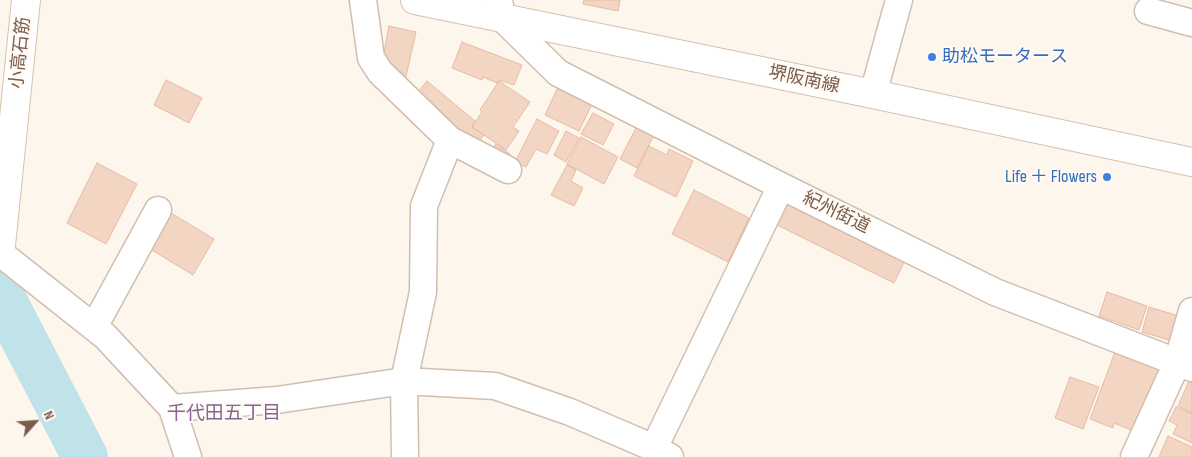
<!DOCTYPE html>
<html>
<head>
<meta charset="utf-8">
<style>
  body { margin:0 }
  #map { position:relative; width:1192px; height:457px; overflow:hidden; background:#fdf6ec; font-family:"Sofia Sans Condensed",sans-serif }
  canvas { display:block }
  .north { position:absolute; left:10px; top:397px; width:50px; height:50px; -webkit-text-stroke:4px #fffaf3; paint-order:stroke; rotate:64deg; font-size:14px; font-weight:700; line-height:20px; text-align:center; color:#7a5c4d }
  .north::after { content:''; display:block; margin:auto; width:18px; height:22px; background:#7a5c4d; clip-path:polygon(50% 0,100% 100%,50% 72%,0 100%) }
</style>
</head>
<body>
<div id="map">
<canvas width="1192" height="457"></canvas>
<div class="north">N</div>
</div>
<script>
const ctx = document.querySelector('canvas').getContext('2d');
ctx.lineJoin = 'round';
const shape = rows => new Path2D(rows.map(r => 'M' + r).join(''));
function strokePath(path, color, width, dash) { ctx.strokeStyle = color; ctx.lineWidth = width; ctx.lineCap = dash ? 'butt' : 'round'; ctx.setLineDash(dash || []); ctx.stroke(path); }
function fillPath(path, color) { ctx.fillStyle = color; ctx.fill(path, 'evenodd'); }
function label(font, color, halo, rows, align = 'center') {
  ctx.font = font + ' "Sofia Sans Condensed","Noto Sans JP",sans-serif'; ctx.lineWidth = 4; ctx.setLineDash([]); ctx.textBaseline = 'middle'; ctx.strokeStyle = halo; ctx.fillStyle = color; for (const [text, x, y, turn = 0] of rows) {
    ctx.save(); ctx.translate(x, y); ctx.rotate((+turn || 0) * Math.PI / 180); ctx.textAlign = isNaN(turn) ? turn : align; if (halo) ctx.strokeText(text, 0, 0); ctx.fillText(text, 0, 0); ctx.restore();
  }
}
strokePath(shape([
  [0,293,85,457]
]), '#bfe3e8', 46);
const building = shape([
  [584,0,620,0,618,11,583,4,584,0],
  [389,26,416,32,404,85,381,68,389,26],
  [462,42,522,65,514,85,499,80,497,83,483,77,482,80,452,68,462,42],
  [166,80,202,98,189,123,154,105,166,80],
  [427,81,475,121,472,127,484,135,473,149,413,98,427,81],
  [499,81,530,102,513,127,519,131,506,150,472,127,482,112,480,110,499,81],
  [558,87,592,104,579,131,545,115,558,87],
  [593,113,614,124,603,145,581,134,593,113],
  [537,119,559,131,547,154,536,149,526,167,515,162,537,119],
  [637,126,654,135,637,168,620,159,637,126],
  [566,131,579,138,566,162,554,155,566,131],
  [581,137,618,157,604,184,567,164,581,137],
  [496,144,510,154,502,166,488,156,496,144],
  [649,146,667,155,669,149,693,161,676,197,634,176,649,146],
  [97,163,137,184,106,244,67,223,97,163],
  [567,165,576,170,571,181,583,188,574,206,551,195,567,165],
  [694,190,749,218,728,262,672,234,694,190],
  [783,196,907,256,894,283,771,222,783,196],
  [166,210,214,239,193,275,145,246,166,210],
  [1107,292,1147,306,1139,330,1099,316,1107,292],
  [1149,307,1179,316,1172,341,1142,332,1149,307],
  [1115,352,1158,368,1161,377,1138,433,1114,423,1113,428,1090,419,1115,352],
  [1070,377,1099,387,1083,429,1055,418,1070,377],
  [1189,381,1192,383,1192,413,1178,406,1189,381],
  [1176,407,1192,414,1192,443,1173,434,1177,425,1169,421,1176,407],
  [1168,436,1192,447,1192,457,1159,457,1168,436]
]);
fillPath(building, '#f3d5c3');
strokePath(building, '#e6bba3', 1);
const street = shape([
  [363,0,371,58,380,72,450,140,508,170],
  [499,0,502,18,558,73,781,186,995,292,1192,368],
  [1148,11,1192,23],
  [873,94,899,0],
  [0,253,105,336,172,408,277,400,404,381,495,386,570,412,654,448,670,457],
  [94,327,158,210],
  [172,408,188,457],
  [654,448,781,186],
  [405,457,404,381,423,292,424,206,450,140],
  [1134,457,1177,363,1192,311]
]);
const secondary = shape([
  [415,0,873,94,1192,162],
  [0,255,26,0]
]);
strokePath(street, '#d1beb0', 29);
strokePath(secondary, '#d6c0b0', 30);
strokePath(street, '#fff', 26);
strokePath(secondary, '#fff', 28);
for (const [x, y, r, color] of [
  [932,57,5,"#3f7fe0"],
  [1107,177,5,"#3f7fe0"]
]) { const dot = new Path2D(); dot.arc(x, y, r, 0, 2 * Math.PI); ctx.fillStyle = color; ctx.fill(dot); strokePath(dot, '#fffaf3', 2); }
label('18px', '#7a5c4d', '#fffaf3', [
  ["小高石筋",21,53,-84],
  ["堺阪南線",804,80,12],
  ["紀州街道",836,213,26]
]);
label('18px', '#366cbe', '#fffaf3', [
  ["助松モータース",942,57],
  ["Life ＋ Flowers",1097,177,"right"]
], 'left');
label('19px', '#846695', '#fffaf3', [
  ["千代田五丁目",224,414]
]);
</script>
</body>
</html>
